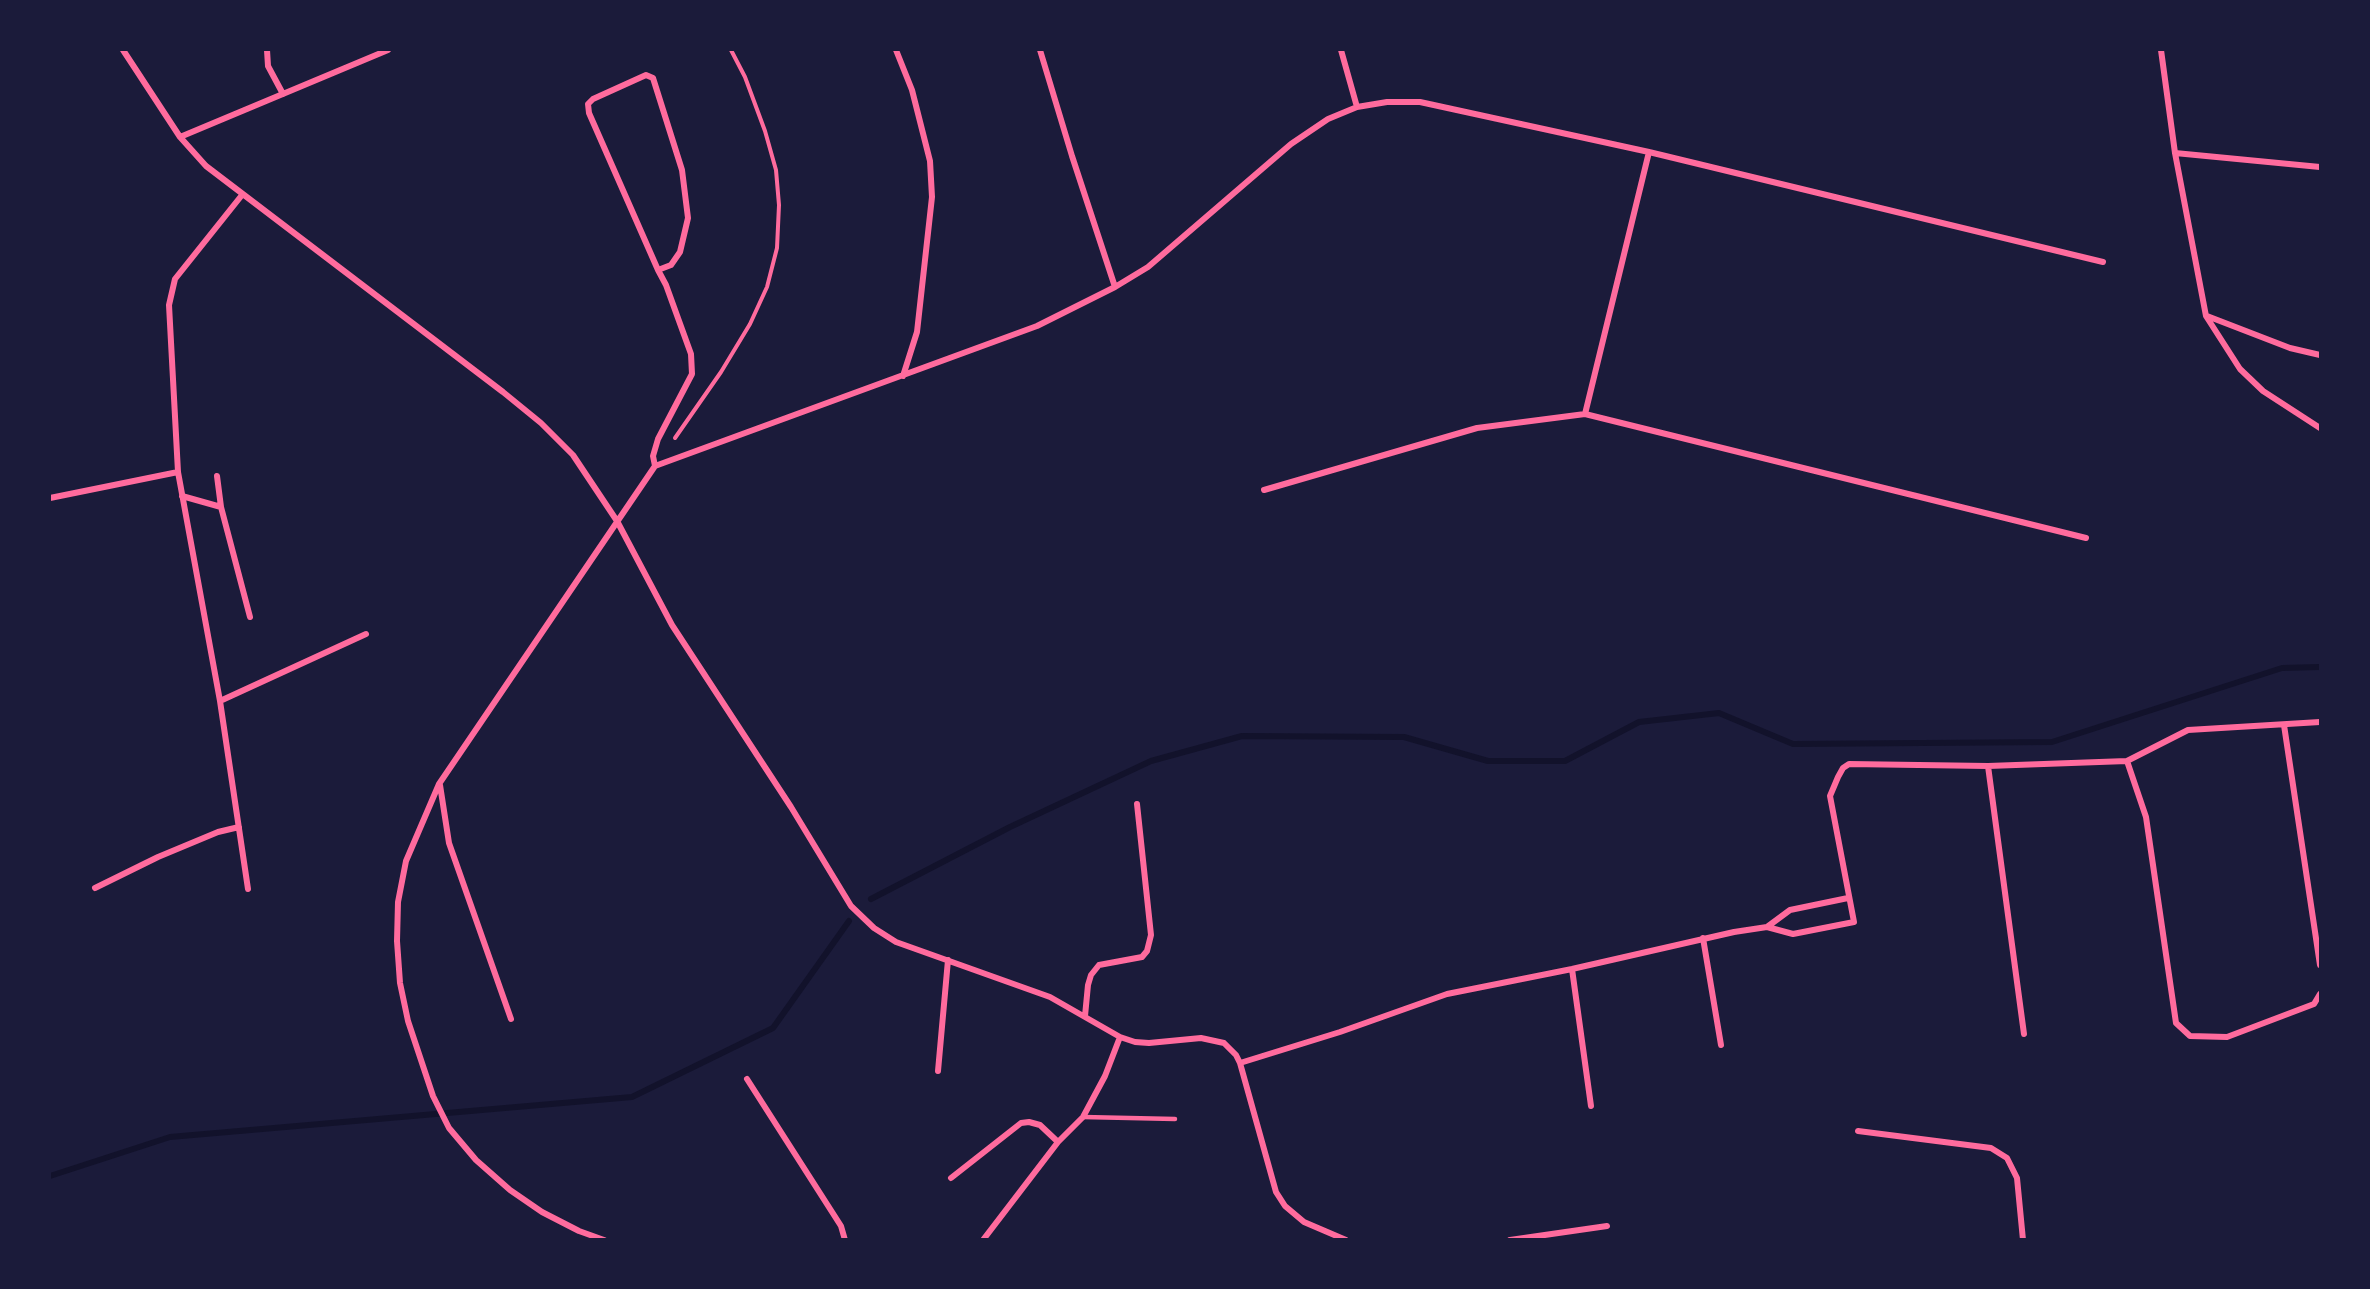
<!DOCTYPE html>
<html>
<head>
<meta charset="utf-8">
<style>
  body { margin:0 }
  #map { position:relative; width:2370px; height:1289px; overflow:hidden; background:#1b1b3a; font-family:Raleway,sans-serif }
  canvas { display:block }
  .frame { position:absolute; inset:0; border:51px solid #1b1b3a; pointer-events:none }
</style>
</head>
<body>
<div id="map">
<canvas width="2370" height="1289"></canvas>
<div class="frame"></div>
</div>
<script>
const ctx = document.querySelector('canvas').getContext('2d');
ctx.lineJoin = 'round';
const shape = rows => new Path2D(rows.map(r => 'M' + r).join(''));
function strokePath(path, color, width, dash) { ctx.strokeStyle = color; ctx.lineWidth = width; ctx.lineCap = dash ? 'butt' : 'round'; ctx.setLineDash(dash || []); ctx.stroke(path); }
strokePath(shape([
  [871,899,1010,827,1151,761,1242,736,1404,737,1488,761,1565,761,1639,722,1719,713,1793,744,2052,742,2282,668,2320,667],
  [50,1176,170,1137,632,1097,773,1028,849,921]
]), '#12122b', 6);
strokePath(shape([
  [675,438,721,372,750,324,767,287,777,248,779,205,776,170,765,131,745,77,731,50]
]), '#ff6b9d', 4);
strokePath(shape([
  [1083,1117,1175,1119]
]), '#ff6b9d', 4.5);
strokePath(shape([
  [123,50,180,137,206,166,503,392,541,423,573,455,617,521,672,625,791,807,851,906,874,928,896,942,1050,997,1120,1037,1135,1042,1149,1043,1201,1038,1224,1043,1236,1055,1240,1063,1276,1192,1285,1206,1304,1222,1346,1240],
  [267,50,268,66,283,94],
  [896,50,912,90,930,161,932,197,917,332,903,376],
  [1040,50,1072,156,1115,287],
  [1341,50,1357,107],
  [2161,50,2175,153,2206,316,2240,369,2263,391,2320,428],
  [180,137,388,50],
  [2175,153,2320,167],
  [242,195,175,279,169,305,178,472,220,701,248,889],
  [2207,316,2290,348,2320,355],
  [1585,414,1649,152],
  [655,466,1037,326,1115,287,1148,267,1291,144,1328,119,1357,107,1387,102,1420,102,1649,152,2103,262],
  [217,476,221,507],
  [1264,490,1477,428,1585,414,2086,538],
  [182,496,221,507,250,617],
  [50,498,178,472],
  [220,701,366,634],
  [2284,725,2320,965],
  [2127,761,2146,817,2176,1023,2190,1036,2227,1037,2314,1004,2320,994],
  [1988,766,2024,1034],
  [440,785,449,843,511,1019],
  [95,888,158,857,218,832,239,827],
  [1767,927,1790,910,1848,898],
  [1703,938,1721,1045],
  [1572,969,1591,1106],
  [1085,1016,1088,985,1091,975,1099,965,1142,957,1147,951,1151,935,1137,804],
  [1240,1063,1340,1032,1447,994,1572,969,1734,932,1767,927,1793,934,1854,922,1830,796,1838,777,1843,768,1849,764,1988,766,2127,761,2188,730,2320,722],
  [938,1071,948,960],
  [747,1079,841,1226,845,1240],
  [1858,1131,1991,1148,2007,1158,2017,1178,2023,1240],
  [951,1178,1021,1123,1029,1122,1040,1125,1058,1142],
  [604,1240,579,1231,542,1212,510,1190,476,1160,449,1128,433,1096,408,1021,400,983,397,941,398,902,406,861,439,784,655,466,653,456,658,439,692,374,691,354,666,285,658,270,589,113,588,104,593,99,646,75,653,78,682,170,688,218,680,252,671,265,658,270],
  [983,1240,1058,1142,1083,1117,1105,1076,1120,1037],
  [1510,1240,1607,1226]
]), '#ff6b9d', 6);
</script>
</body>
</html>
